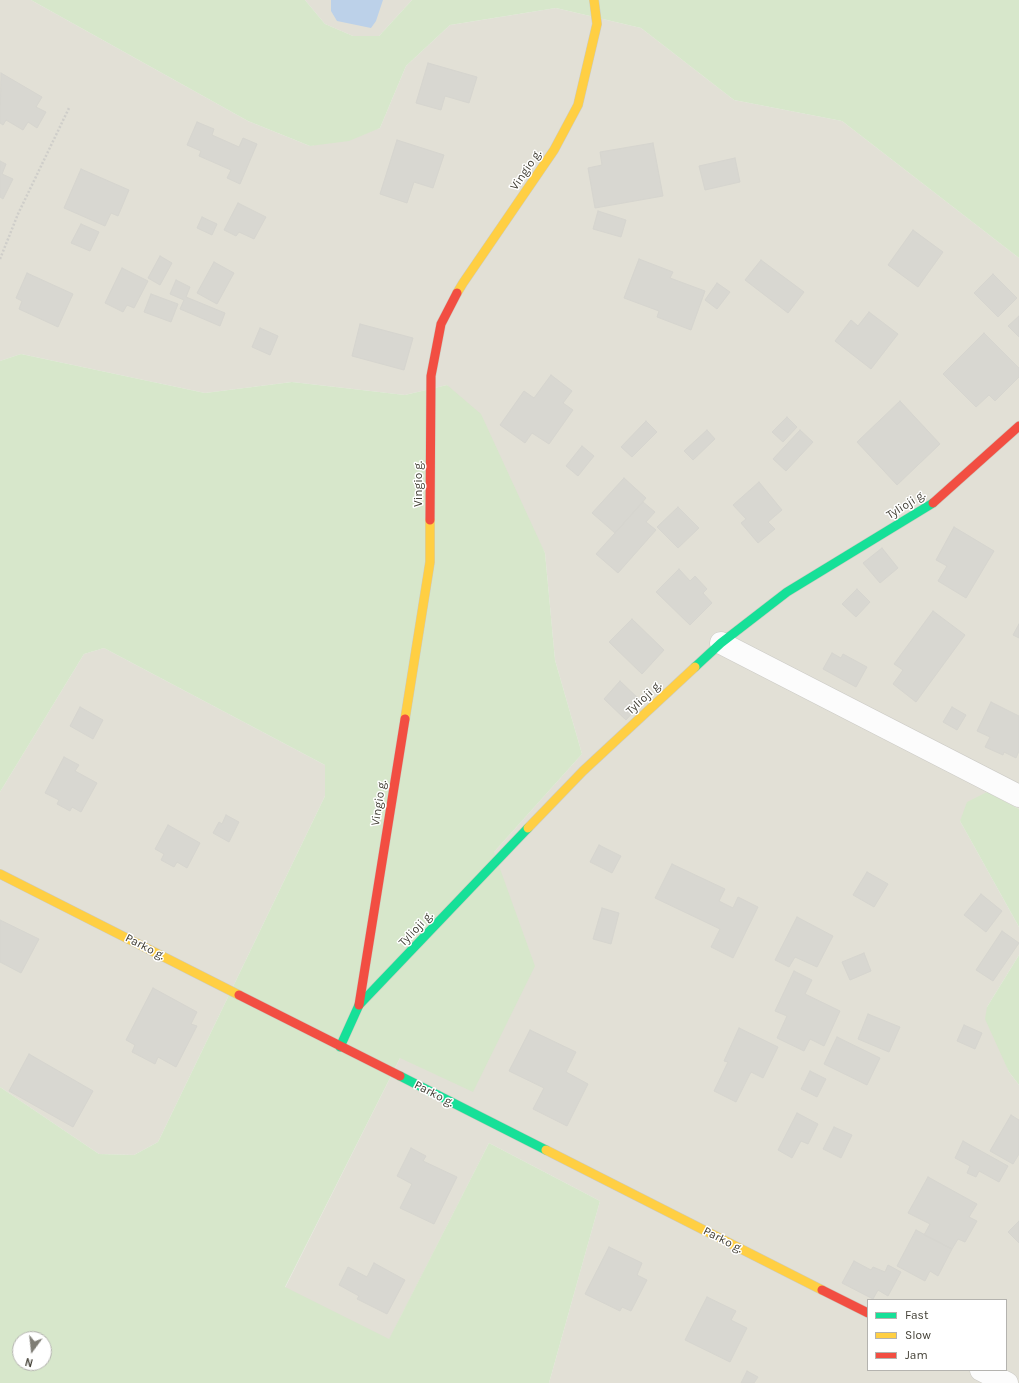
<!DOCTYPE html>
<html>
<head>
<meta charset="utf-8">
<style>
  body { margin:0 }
  #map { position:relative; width:1019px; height:1383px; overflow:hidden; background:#eeeee9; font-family:Karla,sans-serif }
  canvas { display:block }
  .legend { position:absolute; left:867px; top:1299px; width:140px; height:72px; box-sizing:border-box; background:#fff; border:1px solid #b4b3af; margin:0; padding:5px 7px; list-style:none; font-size:12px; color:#434036 }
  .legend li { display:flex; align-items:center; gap:8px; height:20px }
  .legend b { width:20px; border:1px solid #b4b3af }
  .north { position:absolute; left:12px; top:1331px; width:40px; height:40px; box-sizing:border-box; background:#fff; border:1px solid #b4b3af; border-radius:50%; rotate:195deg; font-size:11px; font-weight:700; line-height:16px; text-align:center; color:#434036 }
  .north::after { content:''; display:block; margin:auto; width:14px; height:18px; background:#7f7d75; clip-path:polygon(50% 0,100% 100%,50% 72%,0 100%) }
</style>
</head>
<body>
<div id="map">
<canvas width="1019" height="1383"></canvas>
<ul class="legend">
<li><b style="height:5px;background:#16e098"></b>Fast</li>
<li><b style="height:5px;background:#ffcf43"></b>Slow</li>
<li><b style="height:5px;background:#f24e42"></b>Jam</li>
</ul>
<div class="north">N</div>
</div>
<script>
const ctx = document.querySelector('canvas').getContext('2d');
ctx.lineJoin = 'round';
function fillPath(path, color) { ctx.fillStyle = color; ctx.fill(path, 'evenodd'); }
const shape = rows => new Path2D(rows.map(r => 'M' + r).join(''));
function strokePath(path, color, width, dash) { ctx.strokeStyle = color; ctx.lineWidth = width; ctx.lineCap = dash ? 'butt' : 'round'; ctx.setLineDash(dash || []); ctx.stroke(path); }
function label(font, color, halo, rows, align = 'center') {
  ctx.font = font + ' Karla,sans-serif'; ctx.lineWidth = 3; ctx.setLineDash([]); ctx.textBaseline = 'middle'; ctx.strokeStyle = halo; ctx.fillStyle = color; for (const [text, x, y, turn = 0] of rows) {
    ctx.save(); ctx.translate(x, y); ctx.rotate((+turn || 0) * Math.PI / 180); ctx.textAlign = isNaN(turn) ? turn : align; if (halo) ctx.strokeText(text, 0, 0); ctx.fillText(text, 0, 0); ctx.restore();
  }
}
fillPath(shape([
  [0,0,31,0,248,121,310,146,380,128,406,66,450,25,556,8,641,28,734,100,842,121,1019,258,1019,809,987,792,960,821,1019,927,1019,955,987,1007,1009,1072,1019,1085,1019,1383,549,1383,600,1201,489,1143,389,1340,285,1288,400,1058,494,852,582,754,555,660,545,553,447,385,405,395,292,382,205,393,21,354,0,361],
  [868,1300,1006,1300,1006,1370,868,1370],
  [305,0,412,0,379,36,353,36,325,24],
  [104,648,325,765,325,796,158,1142,134,1155,99,1154,0,1087,0,792,84,654]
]), '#e2e0d6');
fillPath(shape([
  [31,0,305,0,325,24,353,36,379,36,412,0,1019,0,1019,258,842,121,734,100,641,28,556,8,450,25,406,66,380,128,349,141,310,146,248,121],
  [21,354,205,393,292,382,405,395,447,385,481,414,545,553,555,660,582,754,494,852,535,966,473,1092,400,1058,285,1287,389,1339,489,1143,600,1201,549,1383,0,1383,0,1087,99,1154,134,1155,158,1142,325,796,325,765,104,648,84,654,0,792,0,361],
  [20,1339,44,1339,44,1363,20,1363],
  [987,792,1019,809,1019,927,960,821,967,802],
  [1019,955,1019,1085,1009,1072,985,1019,987,1007]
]), '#d7e7cb');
fillPath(shape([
  [331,0,383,0,376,21,371,28,337,21,331,11]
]), '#bcd1e9');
const building = shape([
  [428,63,477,77,469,103,445,96,441,110,416,103,428,63],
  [1,73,42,97,36,107,46,112,37,128,28,122,23,130,6,120,3,125,0,123,1,73],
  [197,122,214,129,212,135,239,147,243,138,257,144,240,184,227,178,231,170,199,156,201,151,187,145,197,122],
  [397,140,444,155,433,188,414,182,407,203,380,194,397,140],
  [653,143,663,196,595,208,588,168,602,165,600,152,653,143],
  [735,158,740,182,705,190,699,166,735,158],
  [0,161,6,164,2,174,13,179,3,199,0,197,0,161],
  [81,169,129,190,118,216,111,213,105,226,64,208,81,169],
  [238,203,266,217,254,239,239,232,236,236,224,230,238,203],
  [598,211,626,220,621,237,593,229,598,211],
  [202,217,217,224,212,235,197,228,202,217],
  [81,224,99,232,90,251,71,243,81,224],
  [913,230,943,252,918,287,888,265,913,230],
  [160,256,172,263,160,285,148,278,160,256],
  [639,259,673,272,670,278,705,291,691,330,657,317,659,311,624,298,639,259],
  [761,260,804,292,788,313,745,280,761,260],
  [214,262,234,273,217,304,197,293,214,262],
  [122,268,148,281,134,308,127,305,123,312,105,303,122,268],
  [27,273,73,294,58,327,19,309,22,301,16,298,27,273],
  [993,274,1017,298,998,317,974,293,993,274],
  [176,280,190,287,186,297,225,313,220,326,180,309,184,300,170,294,176,280],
  [717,283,730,292,717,309,705,300,717,283],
  [151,294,178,304,171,322,144,312,151,294],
  [869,312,898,334,871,369,835,341,851,320,858,326,869,312],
  [1019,316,1019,337,1008,326,1019,316],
  [360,324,413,338,404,370,352,356,360,324],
  [260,328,278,336,270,355,252,347,260,328],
  [984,333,1019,368,1019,377,995,401,989,395,976,407,943,374,984,333],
  [551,375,572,391,563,403,573,410,549,444,532,433,525,443,500,425,524,391,534,398,551,375],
  [900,401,940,444,897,485,857,442,900,401],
  [787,417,797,427,783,442,772,432,787,417],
  [646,421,657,432,632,457,621,447,646,421],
  [707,430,715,439,693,460,684,451,707,430],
  [800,430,813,442,786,471,773,459,800,430],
  [582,446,594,456,578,476,566,466,582,446],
  [624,478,646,498,615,533,592,513,624,478],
  [759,482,782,510,768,522,775,529,758,543,741,523,746,519,733,505,759,482],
  [643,502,655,512,646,522,656,530,618,573,596,554,643,502],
  [678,507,699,528,678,548,657,527,678,507],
  [954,527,994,551,966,598,938,581,947,566,936,560,954,527],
  [882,548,898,568,880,583,863,563,882,548],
  [679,569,690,581,695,576,707,589,703,593,712,603,690,625,656,592,679,569],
  [857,589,870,602,856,617,842,604,857,589],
  [933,611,965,635,916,702,893,684,903,670,894,664,933,611],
  [632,619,664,650,642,674,609,642,632,619],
  [1019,624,1019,638,1013,635,1019,624],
  [832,653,841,658,843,654,867,667,856,687,823,669,832,653],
  [620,681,642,702,626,720,604,699,620,681],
  [991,702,1019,716,1019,751,1016,758,1004,752,1003,755,985,747,990,737,977,731,991,702],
  [80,707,103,720,93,739,70,726,80,707],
  [952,707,966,715,957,730,943,722,952,707],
  [64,757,79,765,75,771,97,783,81,812,72,807,70,811,57,804,59,800,45,793,64,757],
  [226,815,239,822,229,842,213,833,219,822,222,824,226,815],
  [168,825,200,843,187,868,177,862,174,867,161,860,164,854,155,849,168,825],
  [599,845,621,856,612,873,590,862,599,845],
  [672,864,725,889,719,901,733,908,738,897,758,907,733,958,711,947,720,929,655,898,672,864],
  [867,872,888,884,874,907,853,895,867,872],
  [981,894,1002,911,986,932,964,915,981,894],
  [602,908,619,913,611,944,593,939,602,908],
  [797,917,833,936,817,967,795,957,789,967,775,960,797,917],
  [0,920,39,939,21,973,0,962,0,920],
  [1002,931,1019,943,993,981,976,970,1002,931],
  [864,953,871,971,850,980,842,962,864,953],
  [794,971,812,980,805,994,840,1011,824,1046,810,1039,804,1051,777,1038,787,1016,775,1011,794,971],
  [153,988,197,1012,191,1024,197,1026,176,1067,158,1057,155,1064,132,1052,135,1045,126,1040,153,988],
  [868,1014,900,1027,889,1052,858,1039,868,1014],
  [964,1025,982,1033,975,1049,957,1041,964,1025],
  [739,1028,778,1047,763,1078,751,1072,736,1102,714,1091,728,1062,724,1061,739,1028],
  [530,1030,576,1052,566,1072,588,1084,567,1126,533,1109,544,1088,509,1071,530,1030],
  [837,1037,880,1058,867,1085,824,1064,837,1037],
  [29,1054,93,1091,73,1127,9,1091,29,1054],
  [810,1071,826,1079,817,1097,801,1089,810,1071],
  [797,1113,818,1124,808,1144,801,1141,792,1158,778,1150,797,1113],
  [1011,1115,1019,1120,1019,1154,1013,1164,990,1151,1011,1115],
  [834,1127,852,1135,841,1158,823,1149,834,1127],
  [963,1141,1008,1166,999,1182,979,1171,976,1177,967,1173,970,1166,955,1158,963,1141],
  [411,1148,426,1156,423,1161,457,1177,434,1224,400,1208,412,1184,397,1176,411,1148],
  [928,1177,977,1204,969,1217,977,1221,965,1242,958,1239,952,1249,924,1235,930,1224,908,1213,928,1177],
  [1019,1221,1019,1243,1008,1232,1019,1221],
  [916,1230,952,1249,938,1276,930,1271,925,1281,897,1266,916,1230],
  [609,1247,642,1263,637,1275,647,1280,631,1311,622,1307,620,1311,585,1294,609,1247],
  [854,1261,871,1270,873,1267,885,1272,888,1265,901,1272,888,1296,878,1290,873,1299,842,1283,854,1261],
  [374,1263,405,1280,387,1314,357,1299,359,1296,339,1285,348,1267,367,1277,374,1263],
  [707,1297,736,1311,731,1320,747,1328,730,1362,685,1340,707,1297],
  [747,1371,758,1377,754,1383,741,1383,747,1371]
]);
fillPath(building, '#d8d7d1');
strokePath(building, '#d6d5cf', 1);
const street = shape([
  [721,643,1019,796],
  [981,1370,1007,1383]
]);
const fast = shape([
  [695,667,721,643,787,592,933,503],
  [340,1047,359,1005,528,828],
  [400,1076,546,1150]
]);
const slow = shape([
  [457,293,463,283,554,150,578,105,597,24,594,0],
  [405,719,430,562,430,520],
  [528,828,583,771,695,667],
  [0,874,239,995],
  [546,1150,822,1290]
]);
const jam = shape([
  [933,503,1019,426],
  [430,520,431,376,441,324,457,293],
  [239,995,400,1076],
  [359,1005,405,719],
  [822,1290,868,1313]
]);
strokePath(street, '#cccbc6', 23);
strokePath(fast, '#cccbc0', 10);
strokePath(slow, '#cccbc0', 10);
strokePath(jam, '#cccbc0', 10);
strokePath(shape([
  [0,259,18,214,69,108]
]), '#cfceca', 2.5, [2, 2]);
strokePath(street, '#fcfcfc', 22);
strokePath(fast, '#16e098', 9);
strokePath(slow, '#ffcf43', 9);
strokePath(jam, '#f24e42', 9);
label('12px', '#434036', '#fff', [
  ["Vingio g.",526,170,-56],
  ["Vingio g.",419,484,-90],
  ["Tylioji g.",906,505,-32],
  ["Tylioji g.",644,698,-43],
  ["Vingio g.",379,803,-81],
  ["Tylioji g.",416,929,-46],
  ["Parko g.",145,947,27],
  ["Parko g.",434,1094,27],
  ["Parko g.",723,1240,27]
]);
</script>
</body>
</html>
